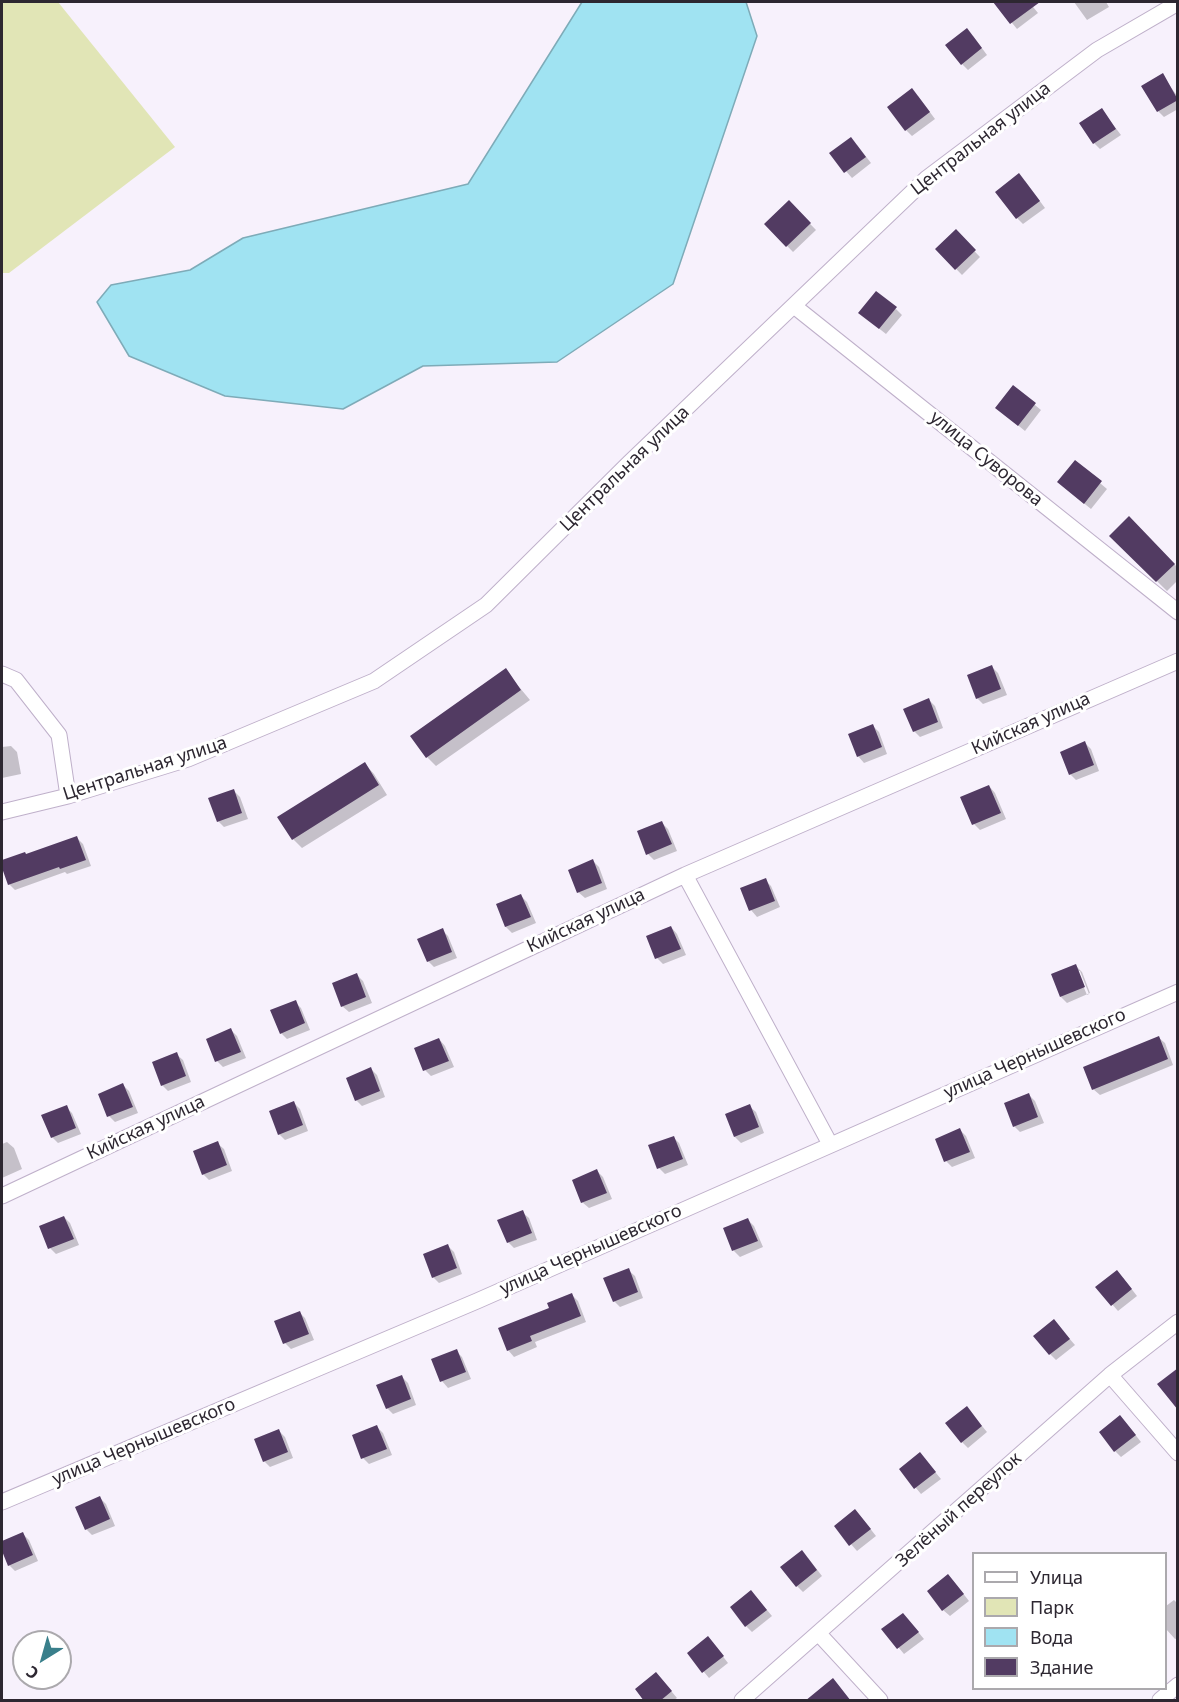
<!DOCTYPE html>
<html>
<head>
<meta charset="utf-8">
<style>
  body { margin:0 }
  #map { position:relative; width:1179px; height:1702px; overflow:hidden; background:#f7f1fc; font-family:"Noto Sans",sans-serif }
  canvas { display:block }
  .frame { position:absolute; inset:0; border:3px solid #2d2731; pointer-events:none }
  .legend { position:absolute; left:972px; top:1552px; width:195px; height:138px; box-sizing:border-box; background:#fff; border:2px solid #aba9ad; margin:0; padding:8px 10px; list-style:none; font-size:18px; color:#2d2731 }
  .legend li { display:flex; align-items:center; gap:12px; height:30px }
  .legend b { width:30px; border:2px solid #aba9ad }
  .north { position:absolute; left:12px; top:1630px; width:60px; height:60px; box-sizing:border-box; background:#fff; border:2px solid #aba9ad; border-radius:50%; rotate:217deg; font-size:16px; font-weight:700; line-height:24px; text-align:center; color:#2d2731 }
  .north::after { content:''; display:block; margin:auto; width:21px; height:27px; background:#397f8b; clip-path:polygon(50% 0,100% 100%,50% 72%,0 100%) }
</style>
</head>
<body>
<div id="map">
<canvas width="1179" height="1702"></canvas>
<div class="frame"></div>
<ul class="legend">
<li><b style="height:8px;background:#fff"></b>Улица</li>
<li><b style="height:16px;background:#e1e5b6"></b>Парк</li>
<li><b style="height:16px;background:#a0e3f2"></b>Вода</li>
<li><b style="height:16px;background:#523b62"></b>Здание</li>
</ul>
<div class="north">С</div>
</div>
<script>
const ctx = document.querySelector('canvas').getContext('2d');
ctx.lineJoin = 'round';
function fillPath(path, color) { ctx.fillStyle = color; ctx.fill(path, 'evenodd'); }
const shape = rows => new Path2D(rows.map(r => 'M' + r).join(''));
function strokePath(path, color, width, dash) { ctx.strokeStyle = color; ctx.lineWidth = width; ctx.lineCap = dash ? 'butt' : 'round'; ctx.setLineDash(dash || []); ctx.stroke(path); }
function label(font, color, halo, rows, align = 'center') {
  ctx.font = font + ' "Noto Sans",sans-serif'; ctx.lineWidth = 6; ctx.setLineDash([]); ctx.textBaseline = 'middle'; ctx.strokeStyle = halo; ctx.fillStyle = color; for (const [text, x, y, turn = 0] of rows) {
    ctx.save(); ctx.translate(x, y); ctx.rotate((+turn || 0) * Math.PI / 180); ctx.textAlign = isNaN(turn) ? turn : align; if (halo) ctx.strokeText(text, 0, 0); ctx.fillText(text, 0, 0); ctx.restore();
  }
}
fillPath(shape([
  [2,2,58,2,175,147,9,273,2,273]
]), '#e1e5b6');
const water = shape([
  [582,2,746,2,757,36,673,284,557,362,423,366,343,409,225,396,129,356,97,302,111,285,190,270,243,238,468,184,582,2]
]);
fillPath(water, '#a0e3f2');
strokePath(water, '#7eabb8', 1.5);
fillPath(shape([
  [995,2,1029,2,1038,13,1017,29],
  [1074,2,1106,2,1109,7,1087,20],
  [973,36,987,55,968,70,962,64],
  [1162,75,1178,97,1178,109,1164,117,1158,111],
  [918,96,935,119,912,136,906,130],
  [1102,110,1121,135,1100,149,1094,143],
  [857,145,871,163,852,178,831,154],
  [1025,181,1045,208,1023,224,1017,218],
  [789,202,816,230,793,252,766,224],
  [956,232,980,257,962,275,937,249],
  [896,309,902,315,886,334,867,319],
  [1013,387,1041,410,1025,431,1003,413],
  [1075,462,1107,489,1091,509,1065,488],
  [1129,518,1178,568,1178,580,1167,591,1111,536],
  [992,667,998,673,1007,695,983,704,977,698],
  [505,670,530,700,436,766,427,757],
  [929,700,935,706,943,728,920,737,914,731],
  [873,726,879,732,887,754,864,763,858,756,850,735],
  [1085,743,1091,749,1099,771,1076,780,1070,774],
  [11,746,17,752,21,774,2,778,2,747],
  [365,764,374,774,387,795,302,848,293,839],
  [989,786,995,793,1006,819,980,830,974,824],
  [234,791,240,797,248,819,224,827,218,821],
  [662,823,668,829,677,851,654,860,648,854],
  [77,838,83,844,91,866,67,874,65,872,15,890,9,884,2,862,24,854,27,856],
  [593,861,599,867,607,889,585,898,578,892],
  [765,880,771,886,780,907,757,917,751,910,742,889],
  [521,896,527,902,536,923,512,933,506,927,498,905],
  [671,927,677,934,686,955,663,964,657,958],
  [442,930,448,936,457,958,434,967,428,961],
  [1076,966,1082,972,1090,993,1067,1003,1061,997],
  [1077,971,1080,971,1089,994,1087,995],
  [357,975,363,981,372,1003,349,1012,342,1006],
  [295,1002,301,1008,310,1030,287,1039,281,1033],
  [231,1030,237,1036,246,1058,223,1067,217,1061],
  [1158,1037,1165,1043,1173,1065,1100,1095,1093,1089],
  [439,1039,445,1046,454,1067,431,1076,425,1070,416,1048],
  [176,1054,183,1060,191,1082,168,1091,162,1085],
  [371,1069,377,1075,385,1097,362,1106,356,1100],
  [123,1085,129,1091,138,1113,115,1122,109,1116],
  [1029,1095,1035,1101,1044,1123,1020,1132,1014,1126],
  [294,1103,300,1109,308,1131,285,1140,279,1134],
  [749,1106,756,1112,764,1133,741,1143,735,1137,727,1115],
  [66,1107,72,1113,81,1134,58,1143,52,1137],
  [960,1130,966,1136,975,1158,952,1167,946,1161],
  [673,1137,679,1143,688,1165,665,1174,659,1168],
  [7,1142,14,1148,22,1169,2,1178,2,1144],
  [217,1143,224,1149,232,1171,209,1180,203,1174],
  [597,1171,603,1177,612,1199,589,1208,582,1202],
  [522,1212,529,1218,537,1240,514,1248,508,1242],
  [64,1217,70,1223,79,1245,56,1254,50,1248],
  [748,1220,754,1226,763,1247,740,1257,734,1251,725,1229],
  [448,1246,454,1252,462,1274,439,1283,433,1277],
  [628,1270,635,1276,643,1298,620,1307,614,1301],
  [1123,1278,1137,1296,1118,1311,1097,1287],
  [572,1295,578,1301,586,1322,535,1342,537,1347,514,1357,508,1350,550,1309],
  [299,1312,305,1318,314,1340,291,1349,285,1343],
  [1054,1321,1075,1345,1056,1360,1050,1354],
  [456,1351,462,1357,471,1379,448,1388,442,1381,433,1360],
  [402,1377,408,1383,416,1405,393,1414,387,1408],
  [972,1414,987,1432,968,1448,962,1442],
  [1126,1423,1141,1442,1121,1457,1115,1451],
  [377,1427,383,1433,392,1455,369,1464,363,1458],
  [279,1431,285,1437,293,1458,270,1467,264,1461],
  [926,1461,941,1479,921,1494,901,1470],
  [100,1498,106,1504,115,1526,92,1535,86,1529],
  [861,1517,876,1536,857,1551,836,1527],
  [23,1534,29,1540,38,1561,15,1571,9,1565,2,1543],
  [808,1558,822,1576,803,1592,797,1586],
  [954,1582,969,1601,950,1616,943,1610],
  [757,1598,772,1616,752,1632,746,1626],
  [1174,1600,1178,1604,1178,1638,1175,1639,1166,1629,1166,1606],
  [909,1621,924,1639,904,1654,884,1630],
  [714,1645,728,1663,709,1678,689,1654],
  [662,1680,677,1698,674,1700,646,1700]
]), '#0003');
fillPath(shape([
  [993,2,1040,2,1010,24],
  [967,28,982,48,961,65,945,45],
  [1163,73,1178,100,1157,112,1141,86],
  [912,88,930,112,905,131,887,107],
  [1102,108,1116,129,1093,144,1079,123],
  [851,137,866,157,844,173,829,153],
  [1019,173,1040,201,1016,219,995,192],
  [789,200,811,223,786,247,764,224],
  [956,229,976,250,955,270,935,249],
  [876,291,897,307,879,329,858,313],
  [1013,385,1036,403,1018,426,995,408],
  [1075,460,1102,481,1084,504,1057,482],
  [1129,516,1175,564,1156,582,1109,536],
  [992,665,1001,689,976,699,967,675],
  [506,668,521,690,426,758,410,736],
  [929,698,938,722,913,732,903,709],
  [873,724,882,747,857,757,848,734],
  [1085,741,1094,765,1069,775,1060,752],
  [365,762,379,785,292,840,277,817],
  [989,785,1001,813,972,825,960,797],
  [234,789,242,813,217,822,208,798],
  [662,821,672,844,646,855,637,831],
  [77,836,86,860,60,869,59,867,8,885,2,868,2,860,25,852,26,854],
  [593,859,602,883,577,893,568,870],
  [766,878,775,901,749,911,740,888],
  [521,894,531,917,505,927,496,904],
  [671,926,681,949,655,959,646,936],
  [443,928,452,952,427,962,417,939],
  [1076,964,1085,987,1060,997,1051,974],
  [357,973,366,997,341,1007,332,983],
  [296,1000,305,1023,280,1034,270,1010],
  [231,1028,241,1052,215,1062,206,1039],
  [1159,1036,1168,1059,1092,1090,1083,1067],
  [439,1038,449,1061,423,1071,414,1048],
  [177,1052,186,1076,161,1086,152,1062],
  [371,1067,380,1091,355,1101,346,1078],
  [123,1083,133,1107,107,1117,98,1094],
  [1029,1093,1038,1117,1013,1127,1004,1103],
  [294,1101,303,1125,278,1135,269,1111],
  [750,1104,759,1127,734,1137,725,1114],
  [67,1105,76,1128,51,1138,41,1115],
  [960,1128,970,1152,944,1162,935,1139],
  [674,1136,683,1159,657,1169,648,1145],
  [218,1141,227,1165,202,1175,193,1151],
  [597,1169,607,1193,581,1203,572,1180],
  [523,1210,532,1233,507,1243,497,1220],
  [64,1216,74,1239,48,1249,39,1226],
  [748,1218,758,1241,732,1251,723,1228],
  [448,1244,457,1268,432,1278,423,1254],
  [629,1268,638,1292,613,1302,603,1278],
  [1117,1270,1132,1289,1111,1306,1095,1287],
  [572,1293,581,1316,530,1336,532,1341,507,1351,498,1328,549,1308,547,1303],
  [300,1311,309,1334,283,1344,274,1321],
  [1054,1319,1070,1339,1049,1355,1033,1336],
  [457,1349,466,1372,440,1382,431,1359],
  [1178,1368,1178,1410,1157,1384],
  [402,1375,411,1399,386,1409,376,1385],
  [967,1406,982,1426,961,1443,945,1423],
  [1120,1415,1136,1435,1114,1452,1099,1432],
  [377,1425,387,1449,361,1459,352,1435],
  [279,1429,288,1452,263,1462,254,1439],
  [920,1452,936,1472,914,1489,899,1469],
  [100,1496,110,1519,85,1530,75,1507],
  [855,1509,871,1529,849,1546,834,1526],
  [23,1532,33,1555,8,1566,2,1551,2,1541],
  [802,1550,817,1570,796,1587,780,1567],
  [948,1574,964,1594,942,1611,927,1591],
  [751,1590,767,1610,745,1627,730,1607],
  [903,1613,919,1632,897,1649,881,1629],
  [708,1636,724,1656,702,1673,687,1653],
  [656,1672,672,1691,660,1701,644,1701,635,1689],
  [833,1678,851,1701,805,1701]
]), '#523b62');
const minor = shape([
  [794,306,1178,612],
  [2,674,16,680,59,735,68,796],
  [2,812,68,796,188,759,374,681,486,605,629,463,927,178,1097,50,1178,3],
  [685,875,830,1144],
  [2,1196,685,875,1178,661],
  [1110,1375,1178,1453],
  [2,1502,477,1301,1178,992],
  [819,1634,880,1700],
  [742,1700,1110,1375,1178,1322],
  [1160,1700,1178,1685]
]);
strokePath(minor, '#bfb0ca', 17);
strokePath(minor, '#fff', 15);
label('18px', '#2d2731', '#fff', [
  ["Центральная улица",981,139,-38],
  ["улица Суворова",986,459,39],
  ["Центральная улица",625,469,-44],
  ["Кийская улица",1031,724,-24],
  ["Центральная улица",145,769,-18],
  ["Кийская улица",586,921,-25],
  ["улица Чернышевского",1035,1054,-24],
  ["Кийская улица",146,1128,-25],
  ["улица Чернышевского",591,1250,-24],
  ["улица Чернышевского",144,1442,-23],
  ["Зелёный переулок",959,1510,-42]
]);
</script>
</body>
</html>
